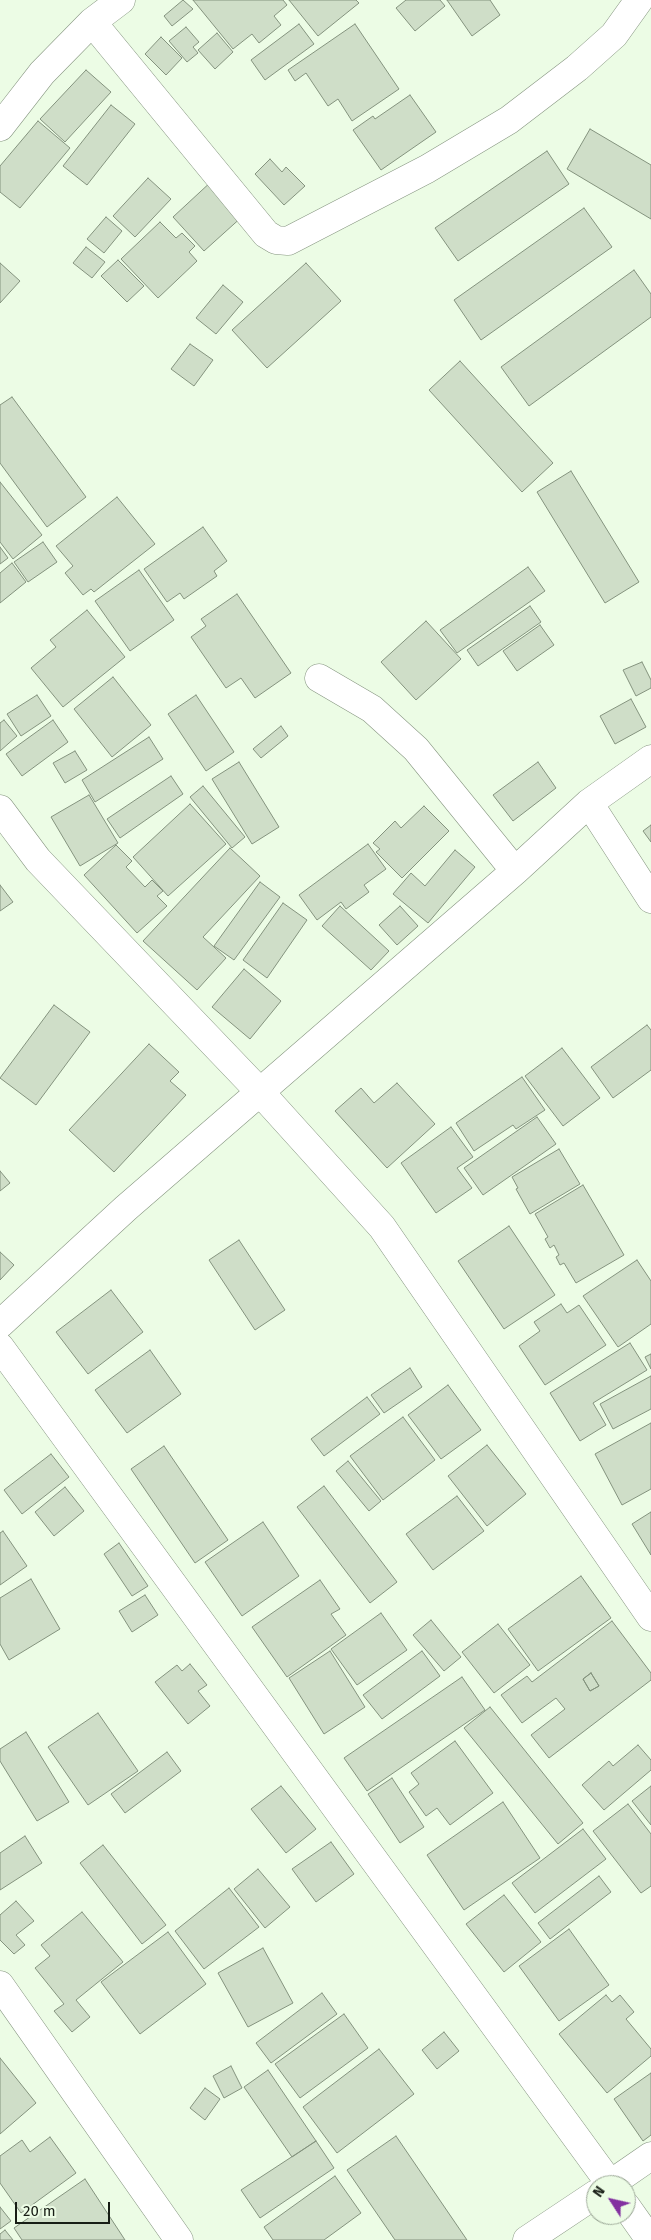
<!DOCTYPE html>
<html>
<head>
<meta charset="utf-8">
<style>
  body { margin:0 }
  #map { position:relative; width:651px; height:2240px; overflow:hidden; background:#ecfce5; font-family:"Fira Sans",sans-serif }
  canvas { display:block }
  .north { position:absolute; left:586px; top:2175px; width:50px; height:50px; box-sizing:border-box; background:#ecfce5; border:1px solid #97a392; border-radius:50%; rotate:305deg; font-size:14px; font-weight:700; line-height:20px; text-align:center; color:#171d15 }
  .north::after { content:''; display:block; margin:auto; width:18px; height:22px; background:#8331a0; clip-path:polygon(50% 0,100% 100%,50% 72%,0 100%) }
  .scale { position:absolute; left:15px; top:2202px; width:95px; height:22px; box-sizing:border-box; border:2px solid #171d15; border-top:0; padding-left:6px; font-size:15px; line-height:18px; white-space:nowrap; color:#171d15; -webkit-text-stroke:4px #ecfce5; paint-order:stroke }
</style>
</head>
<body>
<div id="map">
<canvas width="651" height="2240"></canvas>
<div class="north">N</div>
<div class="scale">20 m</div>
</div>
<script>
const ctx = document.querySelector('canvas').getContext('2d');
ctx.lineJoin = 'round';
function fillPath(path, color) { ctx.fillStyle = color; ctx.fill(path, 'evenodd'); }
const shape = rows => new Path2D(rows.map(r => 'M' + r).join(''));
function strokePath(path, color, width, dash) { ctx.strokeStyle = color; ctx.lineWidth = width; ctx.lineCap = dash ? 'butt' : 'round'; ctx.setLineDash(dash || []); ctx.stroke(path); }
const building = shape([
  [183,0,193,9,172,26,164,16,183,0],
  [193,0,283,0,287,5,274,16,281,25,259,43,252,34,233,49,193,0],
  [289,0,356,0,359,3,318,36,289,0],
  [406,0,440,0,445,6,415,31,396,8,406,0],
  [447,0,490,0,500,15,472,36,447,0],
  [299,24,314,44,265,80,251,60,299,24],
  [355,24,399,89,352,121,338,99,328,106,306,73,295,81,288,70,355,24],
  [186,27,199,42,193,47,198,53,187,62,169,41,186,27],
  [217,33,233,52,215,69,198,50,217,33],
  [161,37,182,58,166,75,145,54,161,37],
  [86,70,111,92,65,142,40,119,86,70],
  [410,95,436,132,381,170,353,130,373,116,375,119,410,95],
  [111,105,135,124,87,185,63,166,111,105],
  [38,121,70,148,20,208,0,192,0,166,38,121],
  [590,129,651,165,651,219,567,169,590,129],
  [547,151,569,184,458,261,435,228,547,151],
  [270,159,282,172,286,167,305,186,284,205,255,174,270,159],
  [148,178,171,199,135,237,113,216,148,178],
  [213,180,244,215,204,251,173,217,213,180],
  [584,208,612,247,481,340,454,300,584,208],
  [106,217,122,231,104,253,87,239,106,217],
  [160,222,176,238,182,233,195,246,189,252,197,261,158,298,121,259,160,222],
  [86,247,105,262,92,278,73,263,86,247],
  [118,260,144,286,127,302,101,276,118,260],
  [0,263,20,281,0,303,0,263],
  [306,263,341,301,267,368,232,330,306,263],
  [634,270,651,294,651,317,529,406,501,367,634,270],
  [223,285,243,302,216,334,196,318,223,285],
  [190,344,213,360,194,386,171,369,190,344],
  [460,361,553,463,522,492,429,390,460,361],
  [12,397,86,497,47,527,0,463,0,405,12,397],
  [571,471,639,582,605,603,537,492,571,471],
  [0,482,42,535,13,559,0,542,0,482],
  [117,497,155,544,94,592,91,589,83,595,65,573,73,566,56,546,117,497],
  [203,527,227,561,214,571,217,576,184,599,180,593,167,602,144,569,203,527],
  [43,542,57,562,28,582,14,562,43,542],
  [0,547,8,558,0,564,0,547],
  [12,563,26,582,0,603,0,573,12,563],
  [528,567,545,591,457,653,440,630,528,567],
  [139,570,174,620,130,651,95,601,139,570],
  [237,594,291,673,255,698,241,678,226,688,191,637,206,626,201,619,237,594],
  [530,606,541,622,478,666,467,650,530,606],
  [87,610,125,657,63,707,31,668,56,647,50,640,87,610],
  [426,621,461,659,416,700,381,662,426,621],
  [540,625,554,645,517,671,503,651,540,625],
  [642,662,651,680,651,688,636,696,623,670,642,662],
  [113,677,151,725,112,757,74,709,113,677],
  [37,695,51,716,21,736,7,714,37,695],
  [196,695,234,752,206,771,168,714,196,695],
  [631,699,646,727,615,744,600,716,631,699],
  [4,720,17,736,0,751,0,723,4,720],
  [53,720,68,742,22,776,6,754,53,720],
  [281,726,288,736,261,758,253,749,281,726],
  [149,737,163,759,95,802,82,780,149,737],
  [75,751,87,770,65,783,53,763,75,751],
  [239,762,279,827,252,844,212,779,239,762],
  [538,762,556,788,513,821,493,795,538,762],
  [171,776,183,794,120,838,107,819,171,776],
  [203,786,245,837,232,848,190,797,203,786],
  [89,795,118,843,80,866,51,817,89,795],
  [190,804,226,844,168,896,133,857,190,804],
  [424,806,449,831,402,878,376,852,380,849,373,843,395,821,401,828,424,806],
  [651,825,651,842,643,831,651,825],
  [368,844,386,869,364,885,369,892,346,909,341,902,317,920,299,895,368,844],
  [116,845,132,861,126,867,145,887,152,880,163,891,157,896,167,906,137,933,84,875,116,845],
  [230,848,260,876,203,937,226,958,197,990,143,941,230,848],
  [455,850,475,867,428,923,393,894,411,873,425,886,455,850],
  [260,882,280,897,234,960,214,946,260,882],
  [0,885,13,902,0,911,0,885],
  [283,903,307,920,267,978,243,960,283,903],
  [340,906,389,951,371,970,322,926,340,906],
  [400,906,418,926,397,945,379,925,400,906],
  [244,969,281,1001,250,1039,212,1007,244,969],
  [54,1005,90,1032,36,1105,0,1078,54,1005],
  [647,1025,651,1030,651,1070,613,1098,591,1067,647,1025],
  [149,1044,179,1072,170,1081,186,1095,114,1172,69,1130,149,1044],
  [562,1048,600,1098,563,1126,525,1076,562,1048],
  [522,1077,545,1110,516,1129,513,1125,474,1151,456,1123,522,1077],
  [397,1083,435,1124,387,1168,335,1111,361,1088,374,1103,397,1083],
  [537,1117,556,1144,483,1195,464,1168,537,1117],
  [451,1127,473,1157,457,1168,472,1188,436,1213,401,1163,451,1127],
  [559,1149,580,1184,530,1214,516,1189,518,1188,512,1177,559,1149],
  [0,1171,10,1183,0,1191,0,1171],
  [583,1185,624,1255,576,1283,564,1263,560,1265,556,1257,559,1255,554,1245,550,1248,545,1239,548,1237,535,1214,583,1185],
  [509,1226,555,1295,504,1329,458,1261,509,1226],
  [239,1240,285,1310,255,1330,209,1260,239,1240],
  [0,1252,14,1265,0,1280,0,1252],
  [637,1260,651,1281,651,1324,618,1347,583,1296,637,1260],
  [111,1290,143,1332,88,1374,56,1332,111,1290],
  [561,1304,567,1313,579,1305,606,1345,545,1385,519,1346,540,1331,534,1322,561,1304],
  [630,1343,647,1370,593,1403,606,1425,580,1441,550,1393,630,1343],
  [150,1350,181,1394,127,1433,95,1390,150,1350],
  [651,1354,651,1369,645,1357,651,1354],
  [410,1368,422,1387,384,1413,371,1395,410,1368],
  [651,1376,651,1409,613,1429,600,1404,651,1376],
  [448,1385,481,1430,441,1459,408,1415,448,1385],
  [367,1397,380,1414,324,1456,311,1439,367,1397],
  [403,1417,435,1460,383,1500,350,1456,403,1417],
  [651,1423,651,1489,622,1505,595,1454,651,1423],
  [487,1445,526,1494,487,1526,448,1476,487,1445],
  [164,1446,228,1540,195,1563,131,1469,164,1446],
  [51,1454,69,1477,22,1514,4,1490,51,1454],
  [348,1461,381,1501,369,1511,336,1471,348,1461],
  [324,1486,397,1582,370,1603,297,1507,324,1486],
  [65,1487,84,1511,54,1536,35,1512,65,1487],
  [457,1496,484,1531,433,1570,406,1534,457,1496],
  [651,1512,651,1555,632,1524,651,1512],
  [263,1522,299,1576,242,1616,205,1562,263,1522],
  [3,1531,27,1566,0,1585,0,1533,3,1531],
  [119,1543,148,1586,132,1596,104,1554,119,1543],
  [581,1576,611,1618,538,1671,508,1629,581,1576],
  [31,1579,60,1629,9,1660,0,1644,0,1598,31,1579],
  [320,1580,340,1609,331,1614,346,1635,287,1677,252,1627,320,1580],
  [145,1595,158,1615,132,1632,119,1611,145,1595],
  [381,1613,407,1650,357,1685,331,1649,381,1613],
  [431,1620,461,1657,444,1671,413,1635,431,1620],
  [612,1621,651,1673,651,1680,549,1758,531,1735,565,1709,556,1698,522,1723,501,1695,527,1676,532,1682,612,1621],
  [591,1673,599,1686,590,1691,583,1679,591,1673],
  [498,1624,530,1665,494,1693,462,1652,498,1624],
  [330,1651,365,1707,324,1734,289,1678,330,1651],
  [422,1651,440,1676,382,1719,363,1695,422,1651],
  [190,1664,207,1685,198,1691,210,1706,188,1724,155,1682,177,1665,182,1671,190,1664],
  [591,1673,599,1686,590,1691,583,1679,591,1673],
  [462,1677,485,1710,367,1791,344,1758,462,1677],
  [490,1707,583,1823,558,1844,464,1728,490,1707],
  [98,1713,138,1771,88,1805,48,1747,98,1713],
  [26,1732,69,1802,37,1821,0,1761,0,1749,26,1732],
  [455,1741,493,1793,450,1825,437,1808,426,1816,409,1792,419,1784,411,1773,455,1741],
  [638,1745,651,1760,651,1770,604,1810,582,1785,609,1761,613,1766,638,1745],
  [167,1752,181,1771,125,1813,111,1794,167,1752],
  [392,1778,424,1827,400,1843,368,1794,392,1778],
  [281,1786,316,1829,286,1853,251,1809,281,1786],
  [651,1786,651,1825,632,1801,651,1786],
  [503,1802,540,1858,464,1910,427,1855,503,1802],
  [628,1804,651,1834,651,1886,641,1893,593,1831,628,1804],
  [583,1829,606,1859,535,1913,512,1883,583,1829],
  [25,1836,42,1863,0,1890,0,1853,25,1836],
  [331,1842,354,1874,316,1902,292,1869,331,1842],
  [103,1845,166,1925,142,1944,80,1863,103,1845],
  [258,1869,290,1907,265,1928,234,1889,258,1869],
  [599,1876,611,1892,550,1939,538,1923,599,1876],
  [229,1888,259,1927,204,1969,175,1931,229,1888],
  [504,1895,541,1942,504,1972,466,1924,504,1895],
  [16,1901,34,1921,16,1935,25,1945,14,1954,0,1940,0,1915,16,1901],
  [82,1912,123,1962,76,2000,90,2017,72,2032,54,2011,64,2004,35,1968,50,1956,41,1945,82,1912],
  [569,1929,609,1985,559,2021,519,1966,569,1929],
  [168,1932,206,1984,140,2034,101,1982,168,1932],
  [263,1948,293,2003,248,2027,218,1973,263,1948],
  [322,1993,337,2014,271,2063,256,2043,322,1993],
  [606,1995,612,2002,620,1995,634,2012,626,2019,651,2049,651,2056,607,2093,559,2034,606,1995],
  [344,2014,368,2048,300,2098,275,2064,344,2014],
  [444,2032,459,2051,437,2069,422,2050,444,2032],
  [379,2049,414,2094,337,2153,303,2107,379,2049],
  [0,2058,36,2103,0,2134,0,2058],
  [231,2066,242,2088,224,2098,213,2076,231,2066],
  [268,2070,316,2141,292,2157,244,2087,268,2070],
  [651,2073,651,2135,643,2141,614,2099,651,2073],
  [205,2088,220,2099,205,2120,190,2108,205,2088],
  [396,2136,467,2240,395,2240,347,2170,396,2136],
  [50,2137,76,2173,21,2213,0,2183,0,2156,22,2140,30,2152,50,2137],
  [316,2141,334,2168,260,2218,241,2190,316,2141],
  [335,2176,361,2213,324,2240,273,2240,264,2227,335,2176],
  [85,2179,125,2240,22,2240,14,2228,85,2179],
  [0,2207,11,2221,0,2229,0,2207],
  [5,2230,13,2240,0,2240,0,2234,5,2230]
]);
fillPath(building, '#cfdec8');
strokePath(building, '#84937e', 1);
const minor = shape([
  [92,22,266,234,276,240,288,241,427,169,509,120,577,68,614,35,639,0],
  [0,127,42,73,92,22,121,0],
  [319,678,372,709,416,749,515,871],
  [589,803,651,899],
  [0,809,38,860,260,1092,382,1227,651,1617],
  [0,1324,126,1208,515,871,589,803,651,759],
  [0,1347,611,2185],
  [0,1985,179,2240],
  [609,2185,651,2156],
  [626,2206,650,2240],
  [527,2240,596,2194]
]);
strokePath(minor, '#869580', 29);
strokePath(minor, '#fff', 28);
</script>
</body>
</html>
